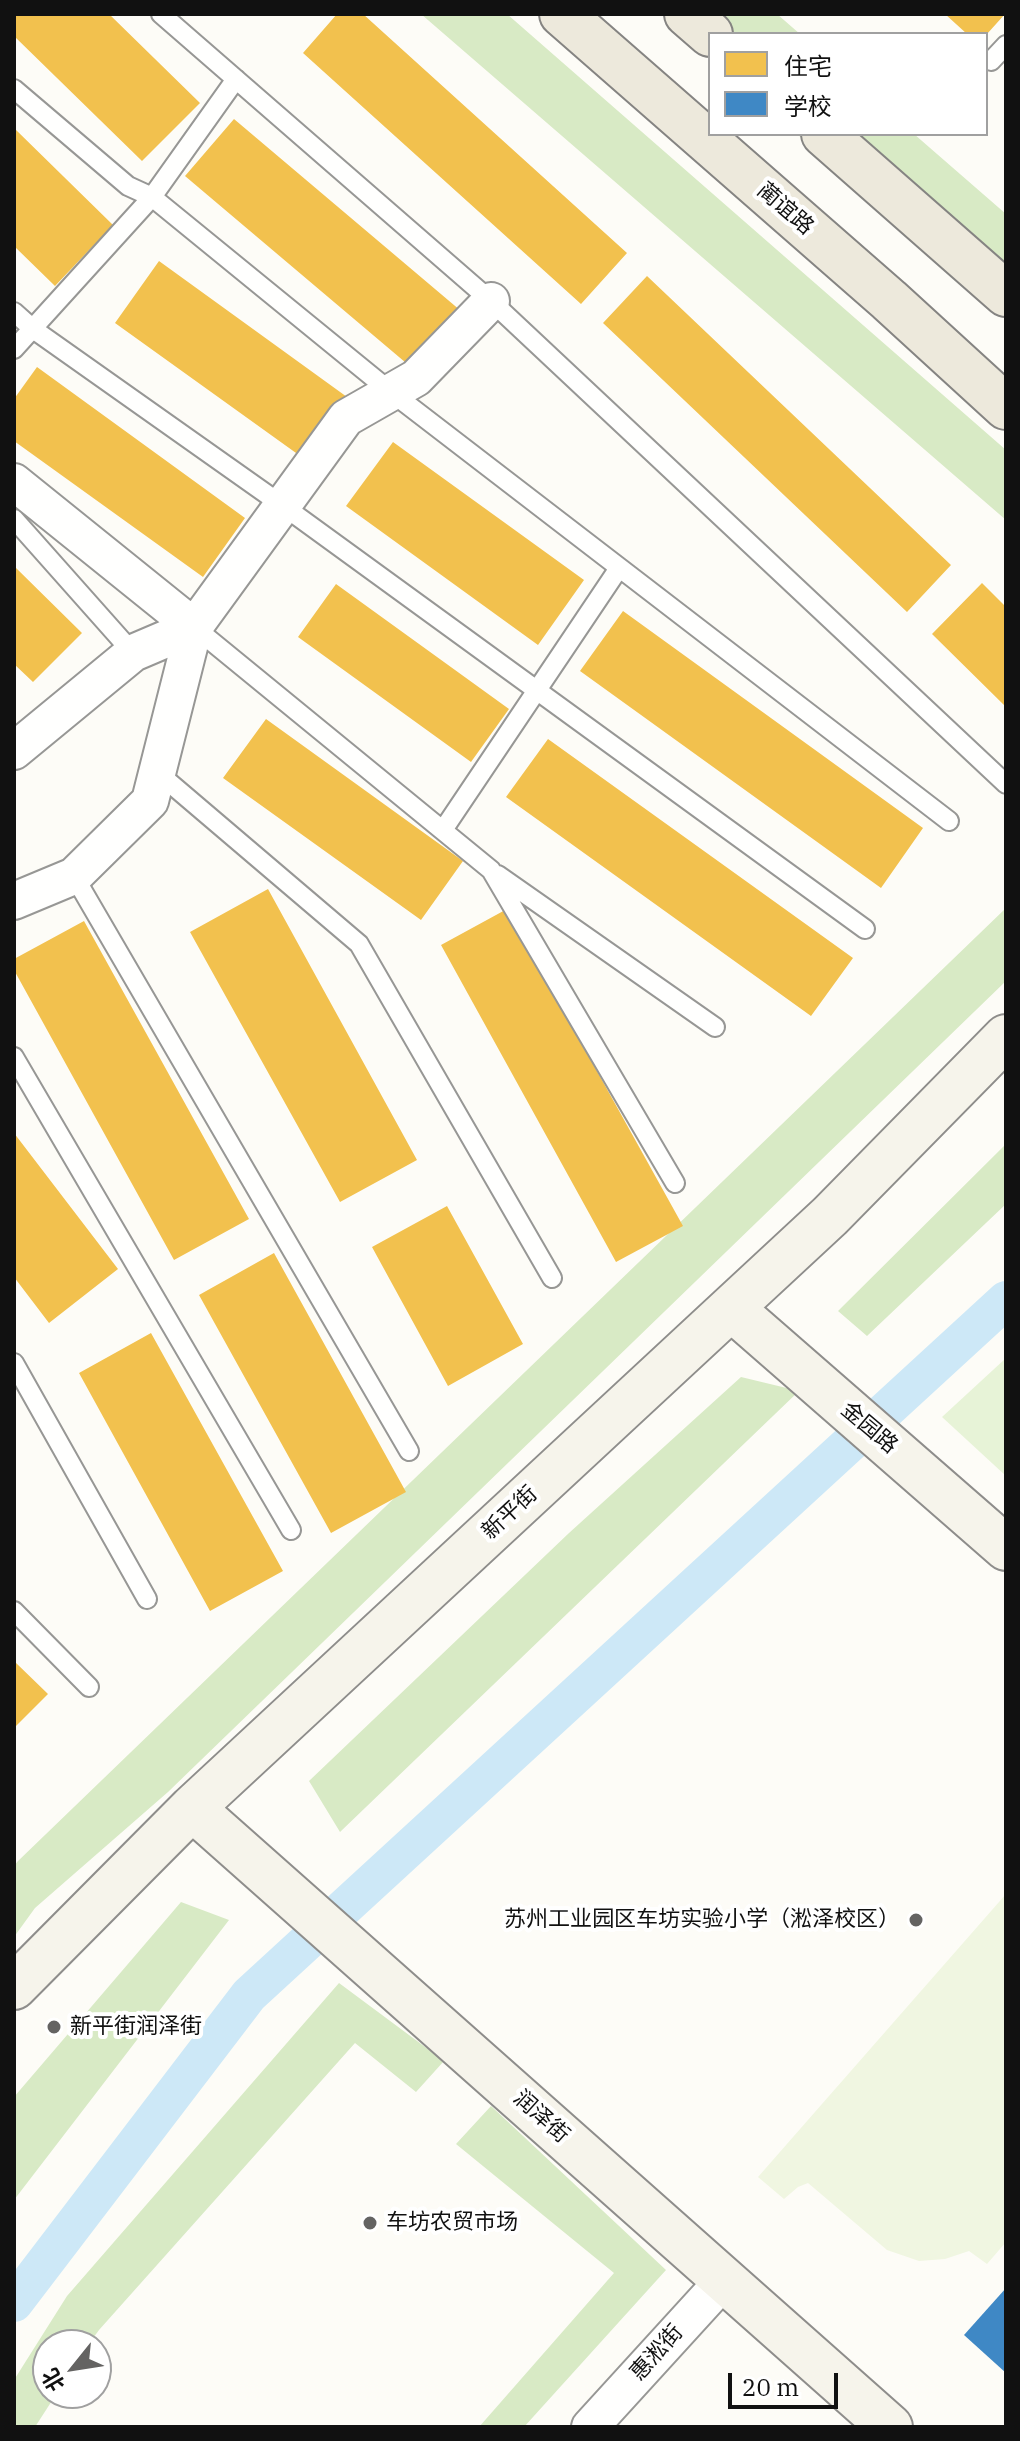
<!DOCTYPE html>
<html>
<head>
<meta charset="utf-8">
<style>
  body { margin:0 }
  #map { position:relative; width:1020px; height:2441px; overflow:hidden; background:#fdfcf7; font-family:"IBM Plex Serif","Noto Sans SC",serif }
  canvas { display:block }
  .frame { position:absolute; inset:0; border:16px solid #111; pointer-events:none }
  .legend { position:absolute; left:708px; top:32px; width:280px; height:104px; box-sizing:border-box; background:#fff; border:2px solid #a0a0a0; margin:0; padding:10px 14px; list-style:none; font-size:24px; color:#111 }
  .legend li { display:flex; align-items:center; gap:16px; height:40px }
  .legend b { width:40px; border:2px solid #a0a0a0 }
  .north { position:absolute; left:32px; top:2329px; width:80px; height:80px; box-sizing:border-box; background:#fff; border:2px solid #a0a0a0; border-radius:50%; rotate:240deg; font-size:22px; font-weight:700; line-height:32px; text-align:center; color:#111 }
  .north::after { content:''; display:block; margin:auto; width:28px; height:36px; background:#646362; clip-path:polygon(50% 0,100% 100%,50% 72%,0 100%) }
  .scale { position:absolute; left:728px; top:2373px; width:110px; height:36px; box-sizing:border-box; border:4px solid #111; border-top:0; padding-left:10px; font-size:24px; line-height:28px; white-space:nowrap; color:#111; -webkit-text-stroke:6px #fff; paint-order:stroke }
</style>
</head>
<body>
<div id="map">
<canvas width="1020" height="2441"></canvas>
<div class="frame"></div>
<ul class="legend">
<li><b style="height:22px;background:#f2c14e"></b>住宅</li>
<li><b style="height:22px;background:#3f88c5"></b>学校</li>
</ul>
<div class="north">北</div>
<div class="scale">20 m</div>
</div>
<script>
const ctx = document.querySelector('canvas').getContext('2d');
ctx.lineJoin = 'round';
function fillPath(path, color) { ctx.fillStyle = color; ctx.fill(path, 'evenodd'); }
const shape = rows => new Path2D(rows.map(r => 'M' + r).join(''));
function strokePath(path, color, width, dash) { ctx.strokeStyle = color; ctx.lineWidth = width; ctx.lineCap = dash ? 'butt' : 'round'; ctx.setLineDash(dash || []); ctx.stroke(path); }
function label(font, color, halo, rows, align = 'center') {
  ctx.font = font + ' "IBM Plex Serif","Noto Sans SC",serif'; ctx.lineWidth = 8; ctx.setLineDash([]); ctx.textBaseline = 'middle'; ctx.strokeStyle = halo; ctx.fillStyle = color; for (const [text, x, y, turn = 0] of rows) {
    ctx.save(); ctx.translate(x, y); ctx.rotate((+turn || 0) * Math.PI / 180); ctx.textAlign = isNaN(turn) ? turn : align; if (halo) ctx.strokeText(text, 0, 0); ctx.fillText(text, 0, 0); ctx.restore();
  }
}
fillPath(shape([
  [1006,1358,1006,1476,942,1417]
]), '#e7f3d7');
fillPath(shape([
  [421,14,507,14,1006,450,1006,520],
  [662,14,777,14,800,34,710,34,710,57],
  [797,134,914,134,1006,214,1006,320],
  [1006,908,1006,981,168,1792,35,1908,14,1937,14,1866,18,1861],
  [1006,1144,1006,1204,867,1336,838,1311],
  [741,1377,799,1391,340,1832,309,1781,569,1533],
  [181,1902,229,1920,14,2200,14,2097],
  [339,1983,444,2061,416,2092,355,2043,99,2330,88,2345,48,2345,48,2393,57,2393,35,2427,14,2427,14,2380,67,2296],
  [491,2106,666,2270,524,2427,479,2427,614,2273,456,2144]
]), '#d8eac5');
fillPath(shape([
  [1006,1894,1006,2242,987,2264,969,2251,945,2259,919,2261,887,2250,808,2183,798,2187,784,2199,758,2177]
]), '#f0f6e1');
fillPath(shape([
  [14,14,109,14,200,103,142,161,14,36],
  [337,14,363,14,627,253,581,304,303,53],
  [945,14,1005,14,987,34,967,34],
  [234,119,461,311,412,368,185,176],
  [14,128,113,225,55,286,14,246],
  [159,261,347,397,303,458,115,323],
  [647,276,951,565,907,612,603,323],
  [37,367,245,518,203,577,14,441,14,399],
  [393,442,584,580,538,645,346,506],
  [14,566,82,633,33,682,14,664],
  [982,583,1006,607,1006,707,932,634],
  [336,584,509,709,471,762,298,637],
  [623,611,923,828,881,888,580,671],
  [266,719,463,861,421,920,223,778],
  [548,739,853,958,811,1016,506,797],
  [268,889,417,1160,340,1202,190,932],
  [507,909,683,1226,616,1262,441,945],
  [84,921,249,1219,174,1260,14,970,14,959],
  [14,1133,118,1269,49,1323,14,1277],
  [447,1206,523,1344,448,1386,372,1247],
  [274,1253,406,1492,331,1533,199,1295],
  [151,1333,283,1571,210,1611,79,1373],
  [14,1661,48,1694,14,1728]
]), '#f2c14e');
fillPath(shape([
  [1006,2288,1006,2373,964,2335]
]), '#3f88c5');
strokePath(shape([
  [14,2303,249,1995,1006,1300]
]), '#cde8f7', 38);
const lane = shape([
  [161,14,491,301,1006,784],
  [991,61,1006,45],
  [14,89,128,186,152,197,391,392,949,821],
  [14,312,33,329,282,505,865,929],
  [14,349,152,197,236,79],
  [14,519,133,653],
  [194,627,491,870,675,1183],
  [157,772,359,944,552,1278],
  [443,830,619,568],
  [498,875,715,1027],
  [74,876,409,1451],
  [14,1057,291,1530],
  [14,1363,147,1599],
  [14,1611,89,1687]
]);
const street = shape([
  [14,482,194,627,133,653,14,751],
  [14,901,74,876,150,801,194,627,346,418,416,378,491,301],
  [590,2427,725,2279]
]);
const secondary = shape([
  [731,1308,1006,1548],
  [192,1808,890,2427],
  [14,1987,192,1808,830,1216,1006,1037]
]);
const primary = shape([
  [562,14,889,300,1006,407],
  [687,14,710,34],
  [824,134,1006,294]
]);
strokePath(lane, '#979795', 22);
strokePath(street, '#979795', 40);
strokePath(secondary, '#8e8d8b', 48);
strokePath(primary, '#858482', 48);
strokePath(lane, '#fffffe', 18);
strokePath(street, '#fffffe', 36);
strokePath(secondary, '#f6f4eb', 44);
strokePath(primary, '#ede9dc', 44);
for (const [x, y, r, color] of [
  [916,1920,8,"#646362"],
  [54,2027,8,"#646362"],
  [370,2223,8,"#646362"]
]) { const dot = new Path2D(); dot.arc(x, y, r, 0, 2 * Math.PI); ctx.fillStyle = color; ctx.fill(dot); strokePath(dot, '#fff', 3); }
label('22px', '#111', '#fff', [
  ["蔺谊路",785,209,41],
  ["金园路",869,1428,40],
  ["新平街",510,1513,-43],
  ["润泽街",541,2117,42],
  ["惠淞街",657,2353,-48]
]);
label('22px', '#111', '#fff', [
  ["苏州工业园区车坊实验小学（淞泽校区）",900,1920,"right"],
  ["新平街润泽街",70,2027],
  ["车坊农贸市场",386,2223]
], 'left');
</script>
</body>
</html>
